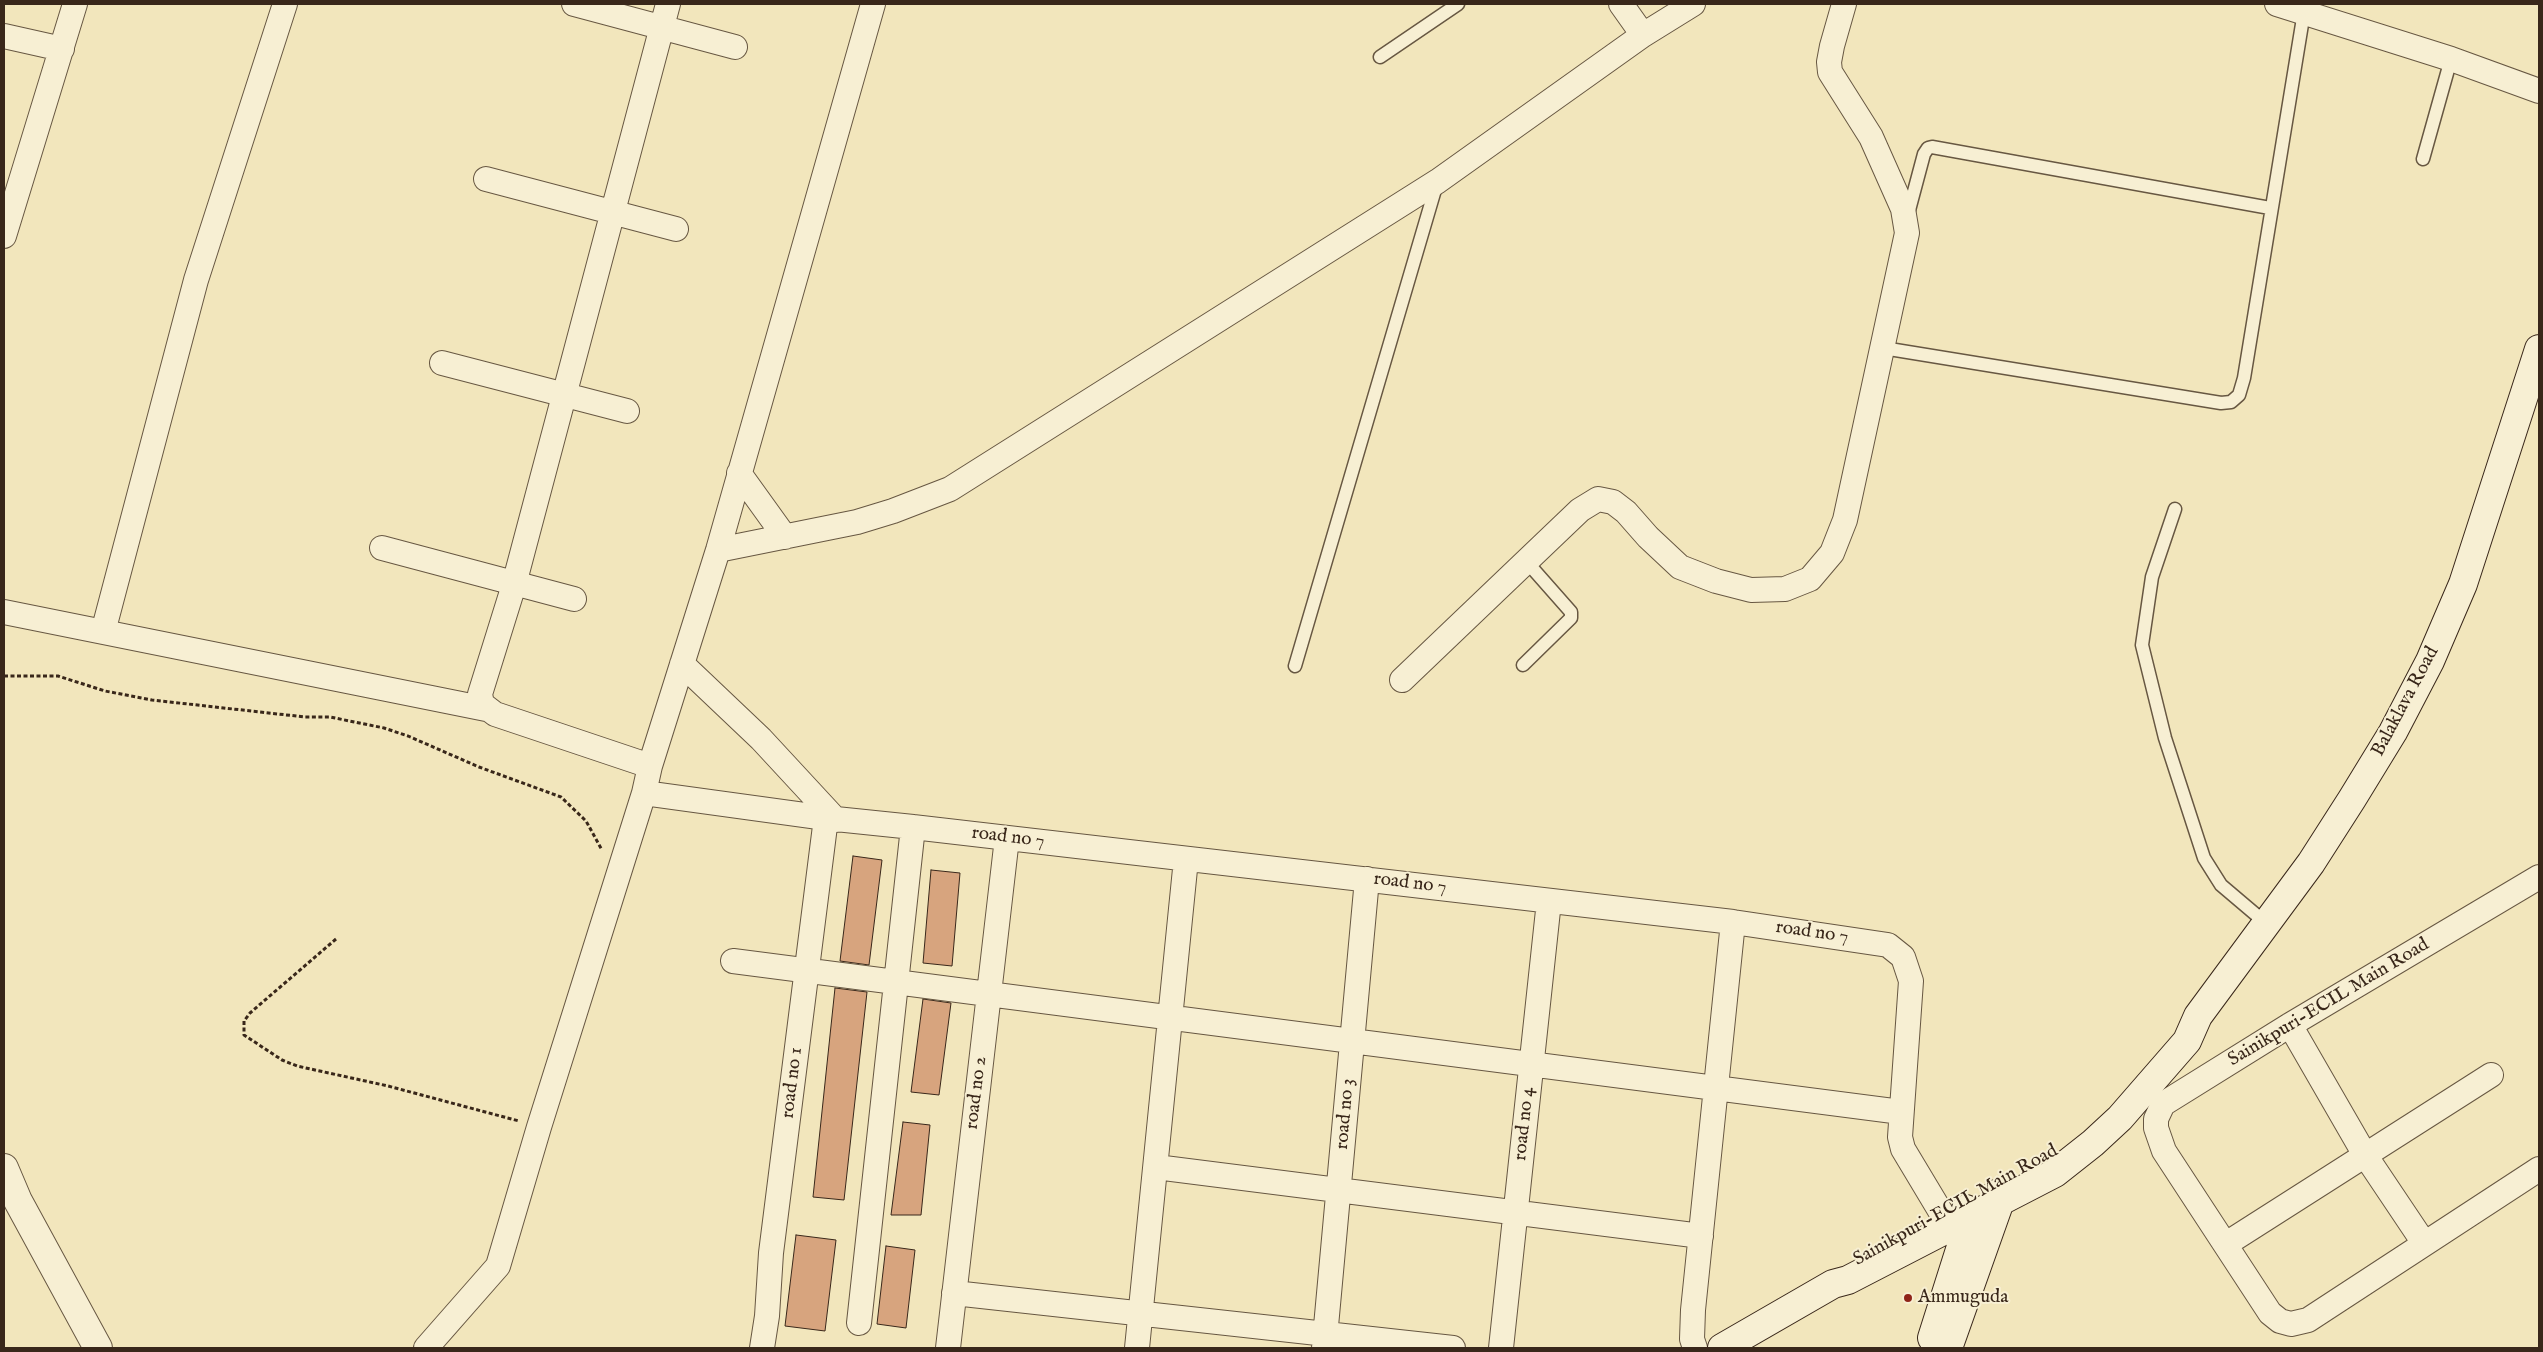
<!DOCTYPE html>
<html>
<head>
<meta charset="utf-8">
<style>
  body { margin:0 }
  #map { position:relative; width:2543px; height:1352px; overflow:hidden; background:#f2e6bc; font-family:"IM FELL English",serif }
  canvas { display:block }
  .frame { position:absolute; inset:0; border:5px solid #39271a; pointer-events:none }
</style>
</head>
<body>
<div id="map">
<canvas width="2543" height="1352"></canvas>
<div class="frame"></div>
</div>
<script>
const ctx = document.querySelector('canvas').getContext('2d');
ctx.lineJoin = 'round';
function fillPath(path, color) { ctx.fillStyle = color; ctx.fill(path, 'evenodd'); }
const shape = rows => new Path2D(rows.map(r => 'M' + r).join(''));
function strokePath(path, color, width, dash) { ctx.strokeStyle = color; ctx.lineWidth = width; ctx.lineCap = dash ? 'butt' : 'round'; ctx.setLineDash(dash || []); ctx.stroke(path); }
function label(font, color, halo, rows, align = 'center') {
  ctx.font = font + ' "IM FELL English",serif'; ctx.lineWidth = 4; ctx.setLineDash([]); ctx.textBaseline = 'middle'; ctx.strokeStyle = halo; ctx.fillStyle = color; for (const [text, x, y, turn = 0] of rows) {
    ctx.save(); ctx.translate(x, y); ctx.rotate((+turn || 0) * Math.PI / 180); ctx.textAlign = isNaN(turn) ? turn : align; if (halo) ctx.strokeText(text, 0, 0); ctx.fillText(text, 0, 0); ctx.restore();
  }
}
const building = shape([
  [853,856,882,860,869,965,840,961,853,856],
  [931,870,960,873,952,966,923,963,931,870],
  [835,988,867,992,844,1200,813,1197,835,988],
  [923,999,951,1003,939,1095,911,1092,923,999],
  [903,1122,930,1125,921,1215,891,1215,903,1122],
  [796,1235,836,1240,825,1331,785,1326,796,1235],
  [886,1246,915,1250,906,1328,877,1324,886,1246]
]);
fillPath(building, '#d7a47e');
strokePath(building, '#39271a', 1);
const service = shape([
  [1380,57,1458,4],
  [2423,159,2451,59],
  [1908,214,1924,154,1928,148,1932,147,2270,208],
  [1883,348,2221,403,2231,402,2239,395,2244,378,2304,12],
  [2175,509,2152,577,2142,645,2165,738,2204,858,2221,885,2267,924],
  [1523,665,1571,618,1571,612,1526,561],
  [1295,666,1437,183]
]);
const minor = shape([
  [574,4,735,47],
  [1621,4,1643,35],
  [2277,4,2451,59,2539,91],
  [4,36,62,49],
  [486,179,676,229],
  [4,236,75,4],
  [442,363,627,411],
  [739,473,785,537],
  [382,548,574,599],
  [718,550,857,522,893,511,950,489,1438,181,1643,35,1693,4],
  [4,612,486,709],
  [103,632,196,280,285,4],
  [682,664,761,739,836,820],
  [1402,680,1580,510,1598,499,1613,502,1626,512,1648,537,1680,567,1716,581,1751,590,1785,589,1810,579,1832,553,1845,520,1907,233,1903,209,1871,137,1830,72,1829,62,1832,46,1844,4],
  [650,766,495,714,482,704,480,694,513,588,668,4],
  [644,793,826,818,913,827,1733,922,1888,945,1903,957,1911,981,1900,1137,1903,1149,1942,1214],
  [2539,877,2290,1025,2163,1104,2156,1119,2156,1128,2164,1151,2270,1313,2280,1321,2291,1324,2308,1320,2539,1169],
  [733,961,1901,1112],
  [2290,1025,2365,1155,2424,1243],
  [1156,1167,1701,1236],
  [2226,1244,2491,1075],
  [954,1293,1453,1348],
  [859,1323,913,827],
  [426,1348,498,1266,539,1127,644,793,650,766,718,550,873,4],
  [762,1348,767,1316,771,1253,826,818],
  [948,1348,1007,838],
  [1137,1348,1186,859],
  [1324,1348,1367,879],
  [1501,1348,1549,901],
  [1695,1348,1692,1339,1693,1310,1733,922]
]);
const tertiary = shape([
  [4,1168,18,1201,98,1348]
]);
const secondary = shape([
  [1932,1338,1970,1218,1966,1209],
  [1722,1348,1833,1284,1848,1280,2055,1173,2093,1143,2120,1118,2187,1041,2198,1016,2311,863,2352,799,2393,732,2430,661,2463,584,2539,349],
  [1948,1348,1999,1204,1996,1194]
]);
strokePath(service, '#675742', 15);
strokePath(minor, '#675742', 26);
strokePath(tertiary, '#675742', 30);
strokePath(secondary, '#39271a', 30);
strokePath(shape([
  [4,676,58,676,105,691,152,700,305,717,330,717,384,728,408,736,479,767,561,797,586,821,602,850],
  [336,939,250,1013,244,1021,244,1035,282,1060,297,1066,388,1086,519,1121]
]), '#39271a', 3, [4, 2.5]);
strokePath(service, '#f7efd3', 12);
strokePath(minor, '#f7efd3', 24);
strokePath(tertiary, '#f7efd3', 28);
strokePath(secondary, '#f7efd3', 28);
for (const [x, y, r, color] of [
  [1908,1298,5,"#8f2418"]
]) { const dot = new Path2D(); dot.arc(x, y, r, 0, 2 * Math.PI); ctx.fillStyle = color; ctx.fill(dot); strokePath(dot, '#f7efd3', 2); }
label('19px', '#39271a', '#f7efd3', [
  ["Balaklava Road",2406,702,-62],
  ["road no 7",1008,838,7],
  ["road no 7",1410,884,7],
  ["road no 7",1812,933,8],
  ["Sainikpuri-ECIL Main Road",2329,1003,-31],
  ["road no 1",793,1083,-83],
  ["road no 2",977,1093,-83],
  ["road no 3",1346,1114,-85],
  ["road no 4",1525,1124,-84],
  ["Sainikpuri-ECIL Main Road",1956,1206,-29]
]);
label('19px', '#39271a', '#f7efd3', [
  ["Ammuguda",1918,1298]
], 'left');
</script>
</body>
</html>
